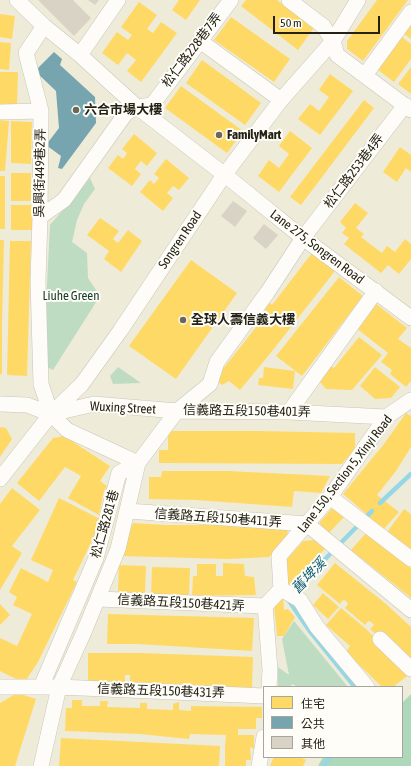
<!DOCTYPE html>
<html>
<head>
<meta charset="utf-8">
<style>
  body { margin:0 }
  #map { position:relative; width:411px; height:766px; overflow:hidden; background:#efebd9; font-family:"Asap Condensed","Noto Sans TC",sans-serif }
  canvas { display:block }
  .legend { position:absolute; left:263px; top:686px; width:140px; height:72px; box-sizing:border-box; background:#fefdf7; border:1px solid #a7a59d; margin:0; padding:5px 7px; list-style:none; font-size:12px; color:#242216 }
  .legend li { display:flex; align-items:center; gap:8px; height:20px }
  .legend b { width:20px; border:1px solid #a7a59d }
  .scale { position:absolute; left:273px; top:16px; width:107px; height:18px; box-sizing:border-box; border:2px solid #242216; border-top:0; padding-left:5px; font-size:12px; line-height:14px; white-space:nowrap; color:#242216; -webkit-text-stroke:3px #fefdf7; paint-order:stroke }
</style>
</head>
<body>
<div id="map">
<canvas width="411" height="766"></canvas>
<ul class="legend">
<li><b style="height:11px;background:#ffd966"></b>住宅</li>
<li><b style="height:11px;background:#76a5af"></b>公共</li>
<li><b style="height:11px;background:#d9d3c6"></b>其他</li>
</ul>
<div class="scale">50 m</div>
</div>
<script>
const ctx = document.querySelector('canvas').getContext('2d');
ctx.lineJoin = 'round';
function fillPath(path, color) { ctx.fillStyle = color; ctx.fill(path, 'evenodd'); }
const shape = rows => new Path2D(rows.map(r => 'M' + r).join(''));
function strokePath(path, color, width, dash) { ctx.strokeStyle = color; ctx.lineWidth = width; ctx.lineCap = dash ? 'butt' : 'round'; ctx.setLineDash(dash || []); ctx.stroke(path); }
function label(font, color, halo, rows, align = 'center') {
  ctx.font = font + ' "Asap Condensed","Noto Sans TC",sans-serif'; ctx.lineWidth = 4; ctx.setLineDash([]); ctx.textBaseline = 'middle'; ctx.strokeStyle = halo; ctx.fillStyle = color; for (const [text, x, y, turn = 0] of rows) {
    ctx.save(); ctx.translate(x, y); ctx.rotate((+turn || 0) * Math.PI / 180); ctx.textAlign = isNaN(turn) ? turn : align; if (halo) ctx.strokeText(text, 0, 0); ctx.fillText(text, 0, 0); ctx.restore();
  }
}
fillPath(shape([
  [90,178,95,189,84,204,77,220,72,242,87,253,88,278,100,296,53,370,43,365,50,225],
  [118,367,141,383,113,384,110,376],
  [294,621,348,687,297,687,293,684,289,687,278,687,278,667,289,675,282,639]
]), '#bedcc2');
fillPath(shape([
  [411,694,411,766,318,766,323,757,402,757,402,703]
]), '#aed8ba');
fillPath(shape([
  [179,0,200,0,186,20,172,10],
  [246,0,277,0,314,28,298,50,241,6],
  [377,0,408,0,363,61,347,49,347,41],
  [139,2,157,15,147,29,153,33,161,22,177,33,141,82,127,71,136,60,127,53,118,65,102,53,117,32,128,40,132,35,121,27],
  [0,14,15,16,12,39,0,37],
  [231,17,290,59,274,82,214,40],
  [411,25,411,39,404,34],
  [402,37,411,44,411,59,394,82,378,70],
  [0,42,11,43,9,70,0,69],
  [202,60,261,103,245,125,186,83],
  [411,67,411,94,398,84],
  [0,72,18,72,17,104,0,104],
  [330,74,353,91,320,135,298,119,310,104,319,111,329,97,319,90],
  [181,86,243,131,227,153,165,108],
  [364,100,374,108,301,205,290,197],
  [0,120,9,121,5,171,0,171],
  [11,121,32,122,31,164,11,163],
  [290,131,312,148,279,192,258,176,269,160,279,168,289,154,279,146],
  [134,134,157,153,147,166,141,161,135,169,141,174,132,186,108,168,118,155,123,159,127,153,122,149],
  [400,147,411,155,411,172,406,168,397,182,383,172],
  [166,159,189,178,179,190,173,186,167,193,173,198,163,211,140,192,150,180,154,184,159,178,154,174],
  [11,173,31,173,31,201,11,201],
  [0,176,5,176,5,229,0,229],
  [355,203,368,213,356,228,364,234,361,237,382,253,387,246,395,252,405,239,411,244,411,259,399,274,388,265,381,273,344,244,349,238,342,233,346,228,340,222],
  [11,205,33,205,33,230,11,230],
  [100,218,119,231,113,239,118,243,128,230,142,241,121,272,104,259,109,251,87,235],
  [0,240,4,240,2,324,2,374,0,374],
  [10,241,31,241,27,376,7,375],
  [312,253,335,271,269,355,240,390,229,381,222,385,215,379,268,312,264,309,269,302,272,305],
  [191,260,237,293,176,379,129,346],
  [339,277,363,296,302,376,276,356],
  [375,303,407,328,398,339,411,348,411,381,406,387,390,374,392,370,381,362,388,353,356,328],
  [359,337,382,355,352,390,326,389,319,381,331,366,334,368],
  [264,367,295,371,293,389,258,385,259,378,263,378],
  [375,367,400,387,391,398,375,399,360,386],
  [406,413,411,416,411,447,396,471,377,495,399,512,383,530,363,511,343,494,384,444],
  [0,427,6,428,12,439,0,457],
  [168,431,258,431,355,433,355,449,342,464,159,463,159,450,168,450],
  [64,436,110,466,100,481,107,486,104,491,99,515,68,498,81,476,65,467,39,501,17,483,53,438],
  [162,471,227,471,330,476,321,493,294,491,292,507,196,500,149,499,149,477,161,477],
  [12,488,40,510,12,546,22,553,0,590,0,504],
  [59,498,102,520,73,580,77,582,38,662,24,683,0,671,0,638,17,646,32,614,13,605,17,597,9,592,21,568,48,582,53,570,31,560],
  [335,505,346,515,329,533,319,523],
  [404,509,411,514,411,551,387,532],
  [133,523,165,525,287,525,288,536,276,550,269,557,229,559,120,556],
  [366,533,411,568,411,598,351,550],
  [314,540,325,549,288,586,275,573,303,541],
  [223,563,244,564,245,576,254,577,256,595,192,596,193,576,197,576,197,564,216,564,216,576,223,576],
  [335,563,386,604,411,627,411,666,370,629,374,625,371,622,368,621,365,625,345,608,348,604,346,601,343,600,340,604,317,585],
  [119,565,146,566,145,594,118,593],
  [152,567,190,568,189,596,151,595],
  [323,593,339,607,328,619,313,605],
  [283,594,284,610,288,609,295,617,284,636,277,636,273,595],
  [0,604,10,615,0,625],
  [341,608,365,628,411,673,393,687,382,687,346,652,350,646,326,625],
  [108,614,254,618,252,651,138,644,107,644],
  [88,653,140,653,253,657,252,688,130,682,130,675,125,675,125,683,88,683],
  [17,693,36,699,15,766,0,766,0,703],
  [72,700,82,700,82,706,100,706,100,701,108,701,107,707,140,708,140,703,147,703,147,709,173,710,173,704,179,702,179,710,191,711,191,706,262,707,262,718,256,718,256,729,238,729,238,735,254,735,254,749,250,747,251,760,246,760,246,766,225,766,225,747,226,735,190,734,189,739,139,734,65,731,66,708,72,708],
  [61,738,220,746,219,766,59,766],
  [274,757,300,757,306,760,303,766,270,766]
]), '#ffd966');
fillPath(shape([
  [54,52,62,59,60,65,95,97,96,123,62,169,58,168,61,156,46,145,59,128,56,91,35,71]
]), '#76a5af');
strokePath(shape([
  [380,503,411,474],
  [292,593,372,511],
  [287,598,309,630,355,687],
  [323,766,330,757]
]), '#95d7e6', 4.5);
fillPath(shape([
  [38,0,73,0,91,18,74,36],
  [88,0,99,0,95,5],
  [233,201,247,211,235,227,221,216],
  [264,224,278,235,266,249,253,238]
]), '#d9d3c6');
const minor = shape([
  [17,0,44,26,80,55,137,107,230,179,303,238,411,318],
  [289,0,323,26,333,41,337,55,411,110],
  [44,26,26,53,41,111,40,217,38,281,41,384,51,414,67,430,138,463],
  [200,41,281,100],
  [80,55,118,0],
  [365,75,411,12],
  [0,112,41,111],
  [40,217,64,200,126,113,137,107,152,105,231,0],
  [0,404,27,405,51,414,94,404,177,411,289,412,386,417],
  [289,412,376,291],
  [0,479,51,414,82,384,120,331,222,178,281,100,333,41,358,0],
  [330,497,411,559],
  [128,511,307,524,411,610],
  [281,589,300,600,317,627,367,687],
  [98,599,265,606],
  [380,639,411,669],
  [0,687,59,687,264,696],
  [41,687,96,558,119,473,138,463],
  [269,687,270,670,265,606,281,589,279,556,330,497,386,417,411,400],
  [41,766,59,687,84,632,118,549,138,463,177,411,210,384,217,362,267,293,303,238,405,105],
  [259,766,264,737]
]);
strokePath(minor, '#c8c6b8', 16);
strokePath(minor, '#fdfcf9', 15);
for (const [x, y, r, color] of [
  [76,110,4,"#6b685a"],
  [219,135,4,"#6b685a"],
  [183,320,4,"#6b685a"]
]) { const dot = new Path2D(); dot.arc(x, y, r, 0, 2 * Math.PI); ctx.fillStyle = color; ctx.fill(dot); strokePath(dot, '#fefdf7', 1.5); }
label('13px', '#242216', '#fefdf7', [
  ["松仁路228巷7弄",192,50,-53],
  ["松仁路253巷4弄",354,171,-53],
  ["吳興街449巷2弄",40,173,-89],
  ["Songren Road",180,240,-56],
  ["Lane 275, Songren Road",317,247,37],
  ["Wuxing Street",123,408,3],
  ["信義路五段150巷401弄",247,411,1],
  ["Lane 150, Section 5, Xinyi Road",345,474,-52],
  ["信義路五段150巷411弄",218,518,4],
  ["松仁路281巷",105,524,-74],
  ["信義路五段150巷421弄",181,603,3],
  ["信義路五段150巷431弄",161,691,2]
]);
label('bold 13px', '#242216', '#fefdf7', [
  ["六合市場大樓",84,110],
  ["FamilyMart",227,135],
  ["全球人壽信義大樓",191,320]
], 'left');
label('13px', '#193c2b', '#fefdf7', [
  ["Liuhe Green",71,296]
]);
label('italic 14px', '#126074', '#fefdf7', [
  ["舊埤溪",309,576,-46]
]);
</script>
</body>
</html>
